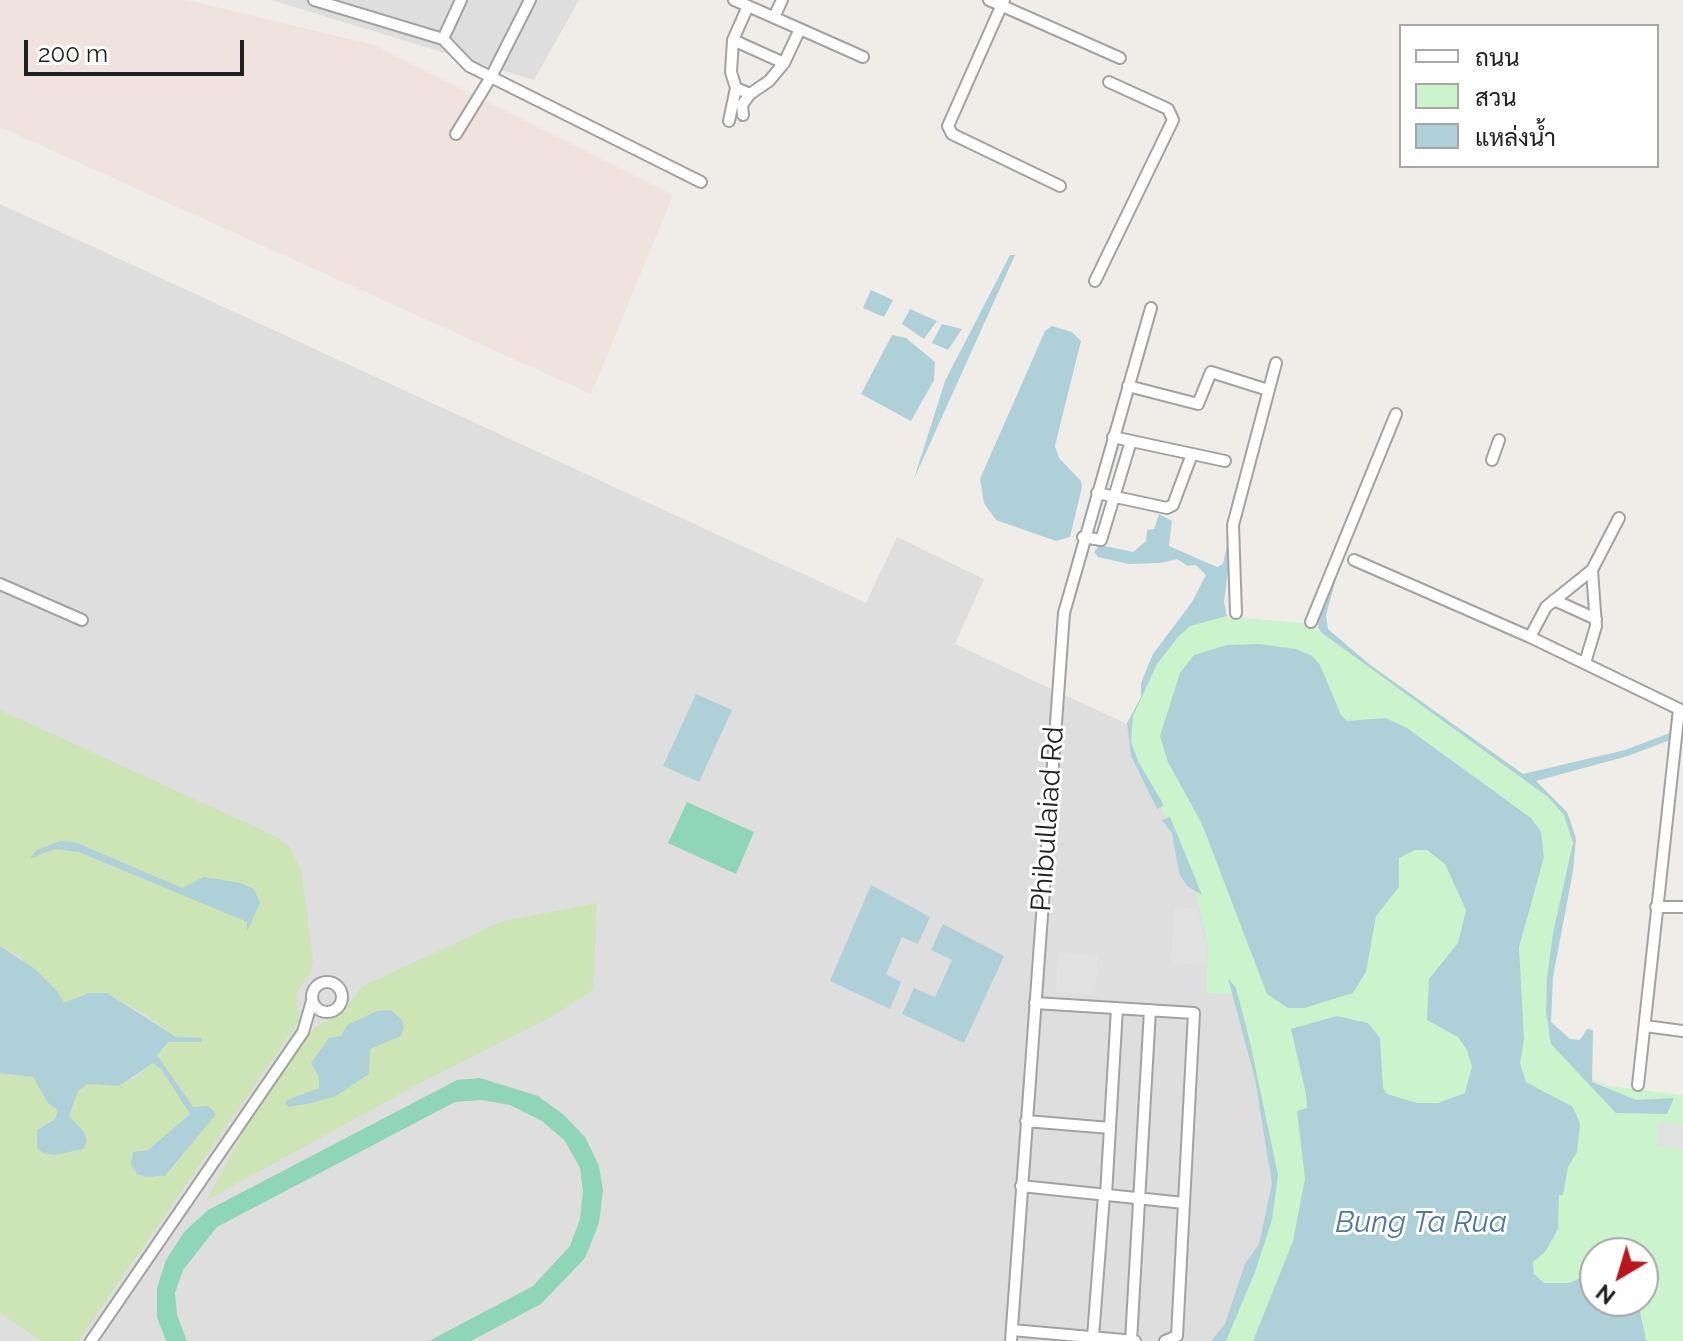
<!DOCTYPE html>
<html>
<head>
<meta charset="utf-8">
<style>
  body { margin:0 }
  #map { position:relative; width:1683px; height:1341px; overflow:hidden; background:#f0ede8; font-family:Raleway,Sarabun,sans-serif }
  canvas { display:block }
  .legend { position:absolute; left:1399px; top:24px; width:260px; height:144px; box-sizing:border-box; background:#fff; border:2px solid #a6a6a6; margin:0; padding:10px 14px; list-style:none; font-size:24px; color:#212121 }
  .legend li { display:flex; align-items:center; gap:16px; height:40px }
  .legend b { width:40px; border:2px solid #a6a6a6 }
  .north { position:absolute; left:1579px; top:1237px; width:80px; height:80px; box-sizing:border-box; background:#fff; border:2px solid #a6a6a6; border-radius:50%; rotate:218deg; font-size:22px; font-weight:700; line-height:32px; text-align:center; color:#212121 }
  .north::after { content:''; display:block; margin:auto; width:28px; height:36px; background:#bb161b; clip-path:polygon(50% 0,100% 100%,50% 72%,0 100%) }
  .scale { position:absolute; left:24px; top:40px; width:220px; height:36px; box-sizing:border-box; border:4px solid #212121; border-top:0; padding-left:10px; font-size:24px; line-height:28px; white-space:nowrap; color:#212121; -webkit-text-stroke:6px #fff; paint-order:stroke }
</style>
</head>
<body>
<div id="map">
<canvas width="1683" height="1341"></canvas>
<ul class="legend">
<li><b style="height:10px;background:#fff"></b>ถนน</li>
<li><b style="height:22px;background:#cbf4cd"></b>สวน</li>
<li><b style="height:22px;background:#aed0d8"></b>แหล่งน้ำ</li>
</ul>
<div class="north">N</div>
<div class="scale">200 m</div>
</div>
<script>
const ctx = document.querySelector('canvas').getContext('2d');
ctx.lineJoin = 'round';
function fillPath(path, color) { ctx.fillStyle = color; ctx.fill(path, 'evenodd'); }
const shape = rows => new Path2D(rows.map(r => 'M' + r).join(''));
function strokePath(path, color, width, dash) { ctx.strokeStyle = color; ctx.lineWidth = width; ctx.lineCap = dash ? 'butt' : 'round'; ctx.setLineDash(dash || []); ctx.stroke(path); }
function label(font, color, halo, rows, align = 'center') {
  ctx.font = font + ' Raleway,sans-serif'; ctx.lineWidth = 6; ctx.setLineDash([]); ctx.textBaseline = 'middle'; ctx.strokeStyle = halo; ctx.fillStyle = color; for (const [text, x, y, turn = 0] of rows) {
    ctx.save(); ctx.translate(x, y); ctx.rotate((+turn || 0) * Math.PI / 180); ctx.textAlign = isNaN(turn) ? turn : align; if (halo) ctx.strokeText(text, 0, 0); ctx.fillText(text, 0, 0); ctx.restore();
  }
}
fillPath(shape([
  [271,0,579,0,534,80],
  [0,204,866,603,897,537,984,579,955,644,1142,731,1620,1341,0,1341]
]), '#dfdede');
fillPath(shape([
  [0,0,187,0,374,45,673,195,591,394,0,127]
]), '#f0e2dd');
fillPath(shape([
  [0,710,277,837,290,847,301,870,313,959,311,973,296,993,299,1021,78,1341,41,1341,0,1313,0,1073,33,1077,48,1103,58,1110,55,1119,46,1123,84,1132,69,1116,78,1090,87,1084,133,1079,153,1063,161,1069,190,1114,148,1150,133,1152,156,1179,177,1164,200,1109,193,1107,182,1094,157,1055,168,1042,201,1042,176,1037,146,1015,107,993,89,993,63,1004,19,956,0,946],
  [597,903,593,990,553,1016,424,1081,207,1200,253,1114,314,1028,344,1011,361,987,503,921]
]), '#cde4b4');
fillPath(shape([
  [1220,616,1304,623,1330,636,1546,793,1571,820,1573,862,1557,923,1549,1019,1575,1068,1594,1080,1609,1086,1683,1095,1683,1341,1223,1341,1262,1244,1275,1177,1262,1104,1234,994,1206,993,1208,945,1195,887,1168,821,1138,766,1130,746,1129,727,1155,659,1190,622],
  [1595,1253,1643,1253,1643,1301,1595,1301]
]), '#cbf4cd');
fillPath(shape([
  [687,802,754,832,736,874,668,843],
  [480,1078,538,1096,564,1115,585,1137,599,1166,603,1190,599,1223,585,1258,541,1304,471,1341,429,1341,533,1286,570,1246,580,1219,583,1191,580,1168,565,1141,542,1121,510,1105,481,1100,455,1102,217,1227,183,1270,175,1293,177,1315,187,1341,166,1341,157,1317,157,1288,166,1260,184,1232,208,1210,457,1080]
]), '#8fd6b8');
fillPath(shape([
  [1174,907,1198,909,1206,945,1206,965,1171,963],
  [1059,953,1098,956,1095,995,1056,992],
  [1658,1122,1683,1125,1683,1149,1657,1146]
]), '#e1e1e1');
fillPath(shape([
  [1010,255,1015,255,914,479,945,381],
  [871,290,893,300,884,317,863,308],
  [910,309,937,321,924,339,902,324],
  [942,324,962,329,948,350,932,343],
  [1052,326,1072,332,1081,341,1055,446,1059,458,1081,481,1082,487,1070,537,1056,541,996,520,984,503,980,479,1045,331],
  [892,335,906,338,935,362,934,380,911,421,861,394],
  [1159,514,1172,521,1169,546,1217,567,1223,564,1228,540,1229,564,1224,602,1227,616,1190,626,1178,637,1157,664,1133,716,1131,742,1139,763,1162,802,1163,806,1157,809,1131,756,1127,723,1141,697,1141,683,1153,654,1192,602,1206,575,1196,565,1188,566,1177,559,1161,563,1129,564,1098,557,1094,552,1100,545,1133,552,1146,541,1147,530,1154,529],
  [1336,579,1326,615,1328,629,1369,664,1523,774,1625,750,1683,728,1683,735,1628,756,1536,781,1567,812,1576,838,1573,871,1553,977,1551,1022,1570,1039,1580,1040,1587,1029,1593,1030,1592,1082,1636,1100,1674,1098,1667,1114,1616,1113,1551,1044,1546,1012,1547,979,1553,933,1573,843,1564,815,1548,797,1322,633,1318,628,1319,616],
  [1259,644,1296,649,1312,656,1320,665,1341,715,1347,721,1386,718,1407,728,1531,818,1541,832,1544,857,1519,947,1524,1039,1520,1063,1526,1082,1573,1107,1580,1124,1577,1152,1568,1167,1563,1195,1559,1195,1558,1229,1545,1252,1533,1262,1534,1274,1544,1283,1569,1283,1595,1272,1595,1301,1638,1301,1646,1341,1253,1341,1293,1241,1305,1179,1297,1111,1307,1108,1306,1094,1291,1029,1337,1016,1368,1023,1380,1038,1383,1088,1387,1094,1417,1103,1438,1103,1465,1093,1472,1067,1467,1050,1458,1037,1427,1020,1429,979,1458,943,1466,910,1445,864,1427,850,1415,850,1399,858,1399,887,1376,916,1366,972,1353,993,1304,1008,1288,1008,1267,994,1202,824,1168,762,1160,736,1180,673,1194,655,1227,645],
  [696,694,732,710,699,782,663,766],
  [1170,817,1187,858,1202,895,1187,886,1179,873,1172,833,1162,820],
  [60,841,75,842,182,888,204,877,240,883,254,889,260,903,247,931,247,922,79,852,55,849,29,859,37,850],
  [871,885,930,917,918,944,902,937,886,974,901,982,890,1009,830,981],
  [943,924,1004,956,964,1043,902,1014,914,988,935,997,952,960,931,950],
  [0,946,35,969,58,992,63,1003,89,993,107,993,176,1037,202,1038,202,1042,168,1042,157,1055,193,1107,208,1106,216,1114,165,1176,146,1177,137,1174,131,1165,133,1152,148,1150,190,1114,161,1069,153,1063,119,1086,87,1084,78,1091,69,1116,84,1132,87,1141,83,1149,55,1155,43,1153,37,1148,37,1130,55,1119,58,1110,48,1103,33,1077,0,1073],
  [1228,978,1236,988,1250,1042,1278,1175,1272,1220,1255,1272,1226,1341,1211,1341,1225,1324,1245,1264,1259,1244,1272,1184,1255,1079],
  [391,1010,402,1020,404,1028,401,1036,370,1049,369,1074,336,1096,312,1103,289,1107,285,1104,287,1100,319,1088,319,1077,311,1063,329,1038,341,1036,347,1025,377,1011]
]), '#aed0d8');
const minor = shape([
  [314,0,443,39,469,66,701,182],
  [734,0,748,6,733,40,731,72,736,88,750,94,769,81,784,63,800,29,748,6],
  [989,0,1120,58],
  [1004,0,948,126,952,134,1060,186],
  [774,17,782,0],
  [800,29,863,57],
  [443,39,461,0],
  [733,40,784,63],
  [743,115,742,105,750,94],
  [729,121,736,88],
  [456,134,491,77,530,0],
  [1095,281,1173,120,1168,109,1109,82],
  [1128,386,1198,404,1211,372,1268,390],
  [1113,437,1225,461],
  [1492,460,1499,440],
  [1097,493,1167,508,1173,505,1192,454],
  [1083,537,1101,540,1131,441],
  [1354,560,1530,637,1679,709,1638,1085],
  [0,584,82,620],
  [1554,600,1596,619],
  [1236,613,1233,525,1276,363],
  [1311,622,1396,414],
  [1530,637,1546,607,1592,570],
  [1585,663,1596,626,1592,570,1619,518],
  [1656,907,1683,907],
  '312 997a15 15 0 1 1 30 0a15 15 0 1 1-30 0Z',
  [1035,1003,1194,1013,1177,1336,1165,1341],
  [1645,1026,1683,1031],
  [1026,1121,1110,1128],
  [1021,1186,1184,1203],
  [1106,1195,1117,1008],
  [1012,1330,1135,1341],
  [1093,1337,1104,1195],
  [91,1341,303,1032,312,1001],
  [1011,1341,1064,613,1151,308],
  [1131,1341,1150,1010]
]);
strokePath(minor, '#a2a2a2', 14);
strokePath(minor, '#fff', 10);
label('28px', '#212121', '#fff', [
  ["Phibullaiad Rd",1048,819,-86]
]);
label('italic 30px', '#507698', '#fff', [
  ["Bung Ta Rua",1421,1223]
]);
</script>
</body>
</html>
